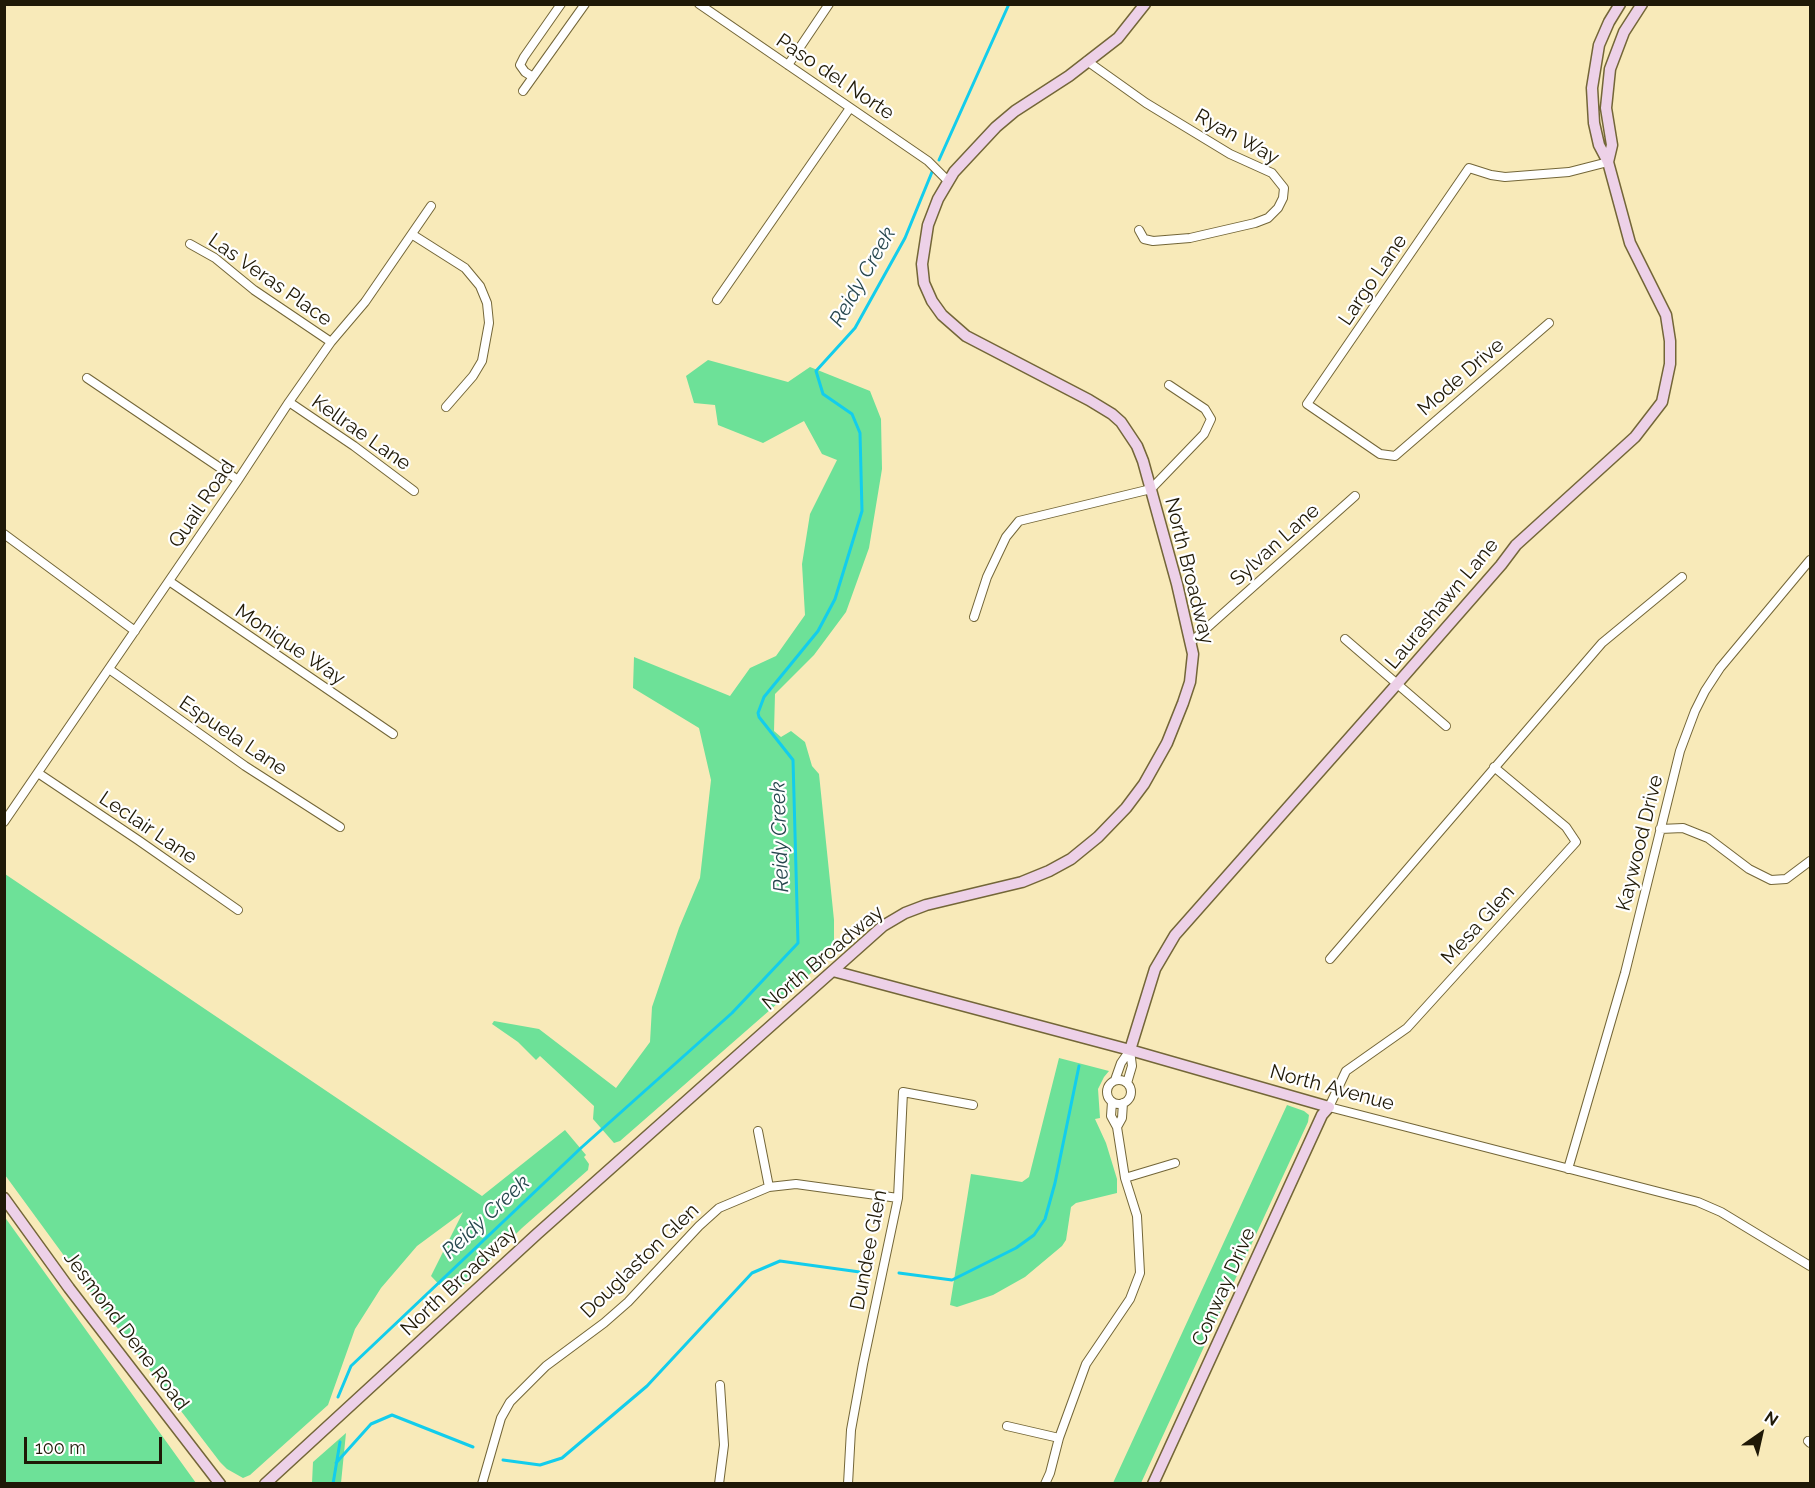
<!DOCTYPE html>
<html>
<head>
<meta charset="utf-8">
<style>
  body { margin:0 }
  #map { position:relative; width:1815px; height:1488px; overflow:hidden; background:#f8eab9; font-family:Raleway,sans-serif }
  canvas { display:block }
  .frame { position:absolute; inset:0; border:6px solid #1f1907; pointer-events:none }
  .north { position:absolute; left:1731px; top:1404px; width:60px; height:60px; -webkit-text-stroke:4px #fff; paint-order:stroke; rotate:34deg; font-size:16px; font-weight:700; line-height:24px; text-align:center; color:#1f1907 }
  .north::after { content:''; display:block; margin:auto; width:21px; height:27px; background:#1f1907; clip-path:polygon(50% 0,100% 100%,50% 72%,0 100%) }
  .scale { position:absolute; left:24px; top:1437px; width:138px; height:27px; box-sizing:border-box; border:3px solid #1f1907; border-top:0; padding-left:8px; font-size:18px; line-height:21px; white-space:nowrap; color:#1f1907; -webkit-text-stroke:4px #fff; paint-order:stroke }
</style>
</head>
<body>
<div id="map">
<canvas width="1815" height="1488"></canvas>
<div class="frame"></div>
<div class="north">N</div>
<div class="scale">100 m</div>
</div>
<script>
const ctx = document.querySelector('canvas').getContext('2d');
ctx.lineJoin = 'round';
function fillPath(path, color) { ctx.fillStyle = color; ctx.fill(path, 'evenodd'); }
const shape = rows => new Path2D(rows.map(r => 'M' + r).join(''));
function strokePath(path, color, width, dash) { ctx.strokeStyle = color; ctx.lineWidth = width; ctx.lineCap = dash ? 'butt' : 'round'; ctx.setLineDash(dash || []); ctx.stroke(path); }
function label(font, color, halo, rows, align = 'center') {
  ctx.font = font + ' Raleway,sans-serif'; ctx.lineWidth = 4.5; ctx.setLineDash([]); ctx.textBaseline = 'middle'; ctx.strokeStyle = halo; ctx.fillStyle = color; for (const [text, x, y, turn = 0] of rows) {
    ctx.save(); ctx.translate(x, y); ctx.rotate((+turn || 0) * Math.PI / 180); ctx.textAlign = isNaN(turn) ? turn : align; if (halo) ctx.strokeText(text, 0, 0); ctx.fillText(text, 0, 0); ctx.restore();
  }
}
fillPath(shape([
  [708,360,788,382,810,367,870,391,881,419,882,469,869,548,846,612,814,655,775,694,774,731,781,737,791,731,805,742,812,766,819,774,834,920,834,942,829,949,829,956,794,989,620,1141,614,1143,593,1119,594,1106,540,1056,536,1060,518,1042,492,1024,494,1021,539,1029,616,1088,650,1042,652,1007,679,928,700,878,711,780,699,728,633,688,634,657,730,696,750,668,776,656,805,615,802,564,810,514,837,460,822,454,804,421,763,443,718,425,715,405,694,403,686,376],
  [5,874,482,1196,565,1130,586,1155,584,1157,589,1164,588,1170,522,1228,451,1297,431,1276,463,1212,417,1246,381,1288,355,1329,328,1405,250,1475,243,1478,227,1469,220,1462,103,1309,5,1175],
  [1059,1058,1109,1071,1104,1077,1098,1089,1100,1118,1095,1119,1106,1143,1117,1179,1117,1193,1076,1203,1071,1207,1066,1240,1062,1246,1025,1277,993,1295,957,1307,950,1305,971,1174,1022,1182,1029,1177],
  [1287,1105,1304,1111,1309,1115,1308,1122,1141,1483,1113,1483],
  [4,1216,96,1344,196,1483,5,1483],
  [346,1433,341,1483,312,1483,313,1462]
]), '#6de198');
strokePath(shape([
  [939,160,1009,4],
  [899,1273,952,1280,1016,1248,1034,1235,1045,1219,1055,1183,1079,1066],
  [338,1397,351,1366,582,1147,732,1013,798,943,793,760,759,717,758,713,764,697,818,631,835,599,862,511,860,433,852,414,823,394,816,371,855,328,905,238,932,172],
  [503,1460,540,1465,562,1458,647,1386,752,1273,780,1261,867,1273],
  [336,1463,371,1424,392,1415,473,1447],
  [333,1484,340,1442]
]), '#13cdec', 3);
const street = shape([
  [699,4,928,161,948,181],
  [1087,61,1146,103,1230,154,1272,173,1284,188,1283,198,1278,208,1268,218,1255,223,1190,238,1153,241,1144,239,1139,230],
  [788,65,829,4],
  [533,77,525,72,520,65,524,57,561,4],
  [523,91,585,4],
  [413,235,465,268,480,286,487,303,489,323,482,361,473,376,446,407],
  [190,244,215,258,254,290,331,342],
  [717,300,850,108],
  [1549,323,1395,456,1380,454,1307,404,1469,168,1491,175,1505,177,1569,172,1608,162],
  [87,378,238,480],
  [289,402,354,446,414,491],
  [4,534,135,631],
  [169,581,393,734],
  [974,617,987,577,1006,537,1019,521,1151,489,1204,434,1211,419,1205,409,1169,385],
  [1345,639,1446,726],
  [1191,642,1355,496],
  [109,669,245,766,340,827],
  [1494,767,1566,827,1576,842,1407,1028,1346,1071,1329,1107,1698,1202,1721,1212,1810,1266],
  [38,773,138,840,238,910],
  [4,822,238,480,289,402,331,342,365,302,431,206],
  [1660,829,1683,828,1708,838,1749,869,1771,880,1786,879,1810,861],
  [1330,959,1602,643,1682,577],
  '1107 1092a12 12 0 1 1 24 0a12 12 0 1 1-24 0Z',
  [1115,1080,1121,1063,1130,1050],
  [1127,1083,1132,1066,1130,1050],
  [1117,1127,1122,1118,1123,1103],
  [758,1131,769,1187],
  [1568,1169,1625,973,1680,751,1695,711,1705,691,1720,668,1810,560],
  [1125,1178,1175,1163],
  [1007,1426,1059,1438],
  [1808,1441,1810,1443],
  [482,1484,501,1418,510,1402,546,1366,604,1323,628,1302,699,1226,719,1208,769,1187,796,1184,898,1198],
  [719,1484,724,1445,720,1385],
  [848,1484,851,1430,863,1364,898,1198,903,1092,973,1105],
  [1045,1484,1050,1473,1059,1438,1086,1364,1130,1299,1140,1273,1137,1216,1125,1178,1117,1127,1111,1116,1112,1102]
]);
const secondary = shape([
  [1608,162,1612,145,1606,108,1610,69,1624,32,1642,4],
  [833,971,1130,1050,1329,1107,1322,1115,1153,1484],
  [1130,1050,1155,969,1175,935,1397,684,1501,565,1516,545,1635,437,1662,402,1670,364,1670,341,1666,315,1630,243,1608,162,1599,145,1594,123,1592,88,1599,45,1609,22,1620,4],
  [4,1198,69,1288,220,1484],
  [265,1484,537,1234,883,926,905,913,926,905,1022,882,1049,871,1071,859,1098,837,1126,808,1144,784,1167,743,1183,703,1190,682,1193,654,1177,584,1143,461,1137,446,1121,422,1112,414,1089,400,966,336,942,315,932,301,924,283,922,264,928,225,938,199,954,172,996,127,1015,111,1069,76,1118,38,1145,4]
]);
strokePath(street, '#736638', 10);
strokePath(secondary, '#736638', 13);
strokePath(street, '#fff', 8);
strokePath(secondary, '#edd1e8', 10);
label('20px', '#1f1907', '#fff', [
  ["Paso del Norte",835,77,34],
  ["Ryan Way",1237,137,29],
  ["Las Veras Place",270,280,35],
  ["Largo Lane",1373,280,-56],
  ["Mode Drive",1461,377,-41],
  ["Kellrae Lane",361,433,35],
  ["Quail Road",202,504,-56],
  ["Sylvan Lane",1275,545,-42],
  ["North Broadway",1189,571,76],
  ["Laurashawn Lane",1442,604,-50],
  ["Monique Way",290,645,34],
  ["Espuela Lane",233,736,34],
  ["Leclair Lane",148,828,34],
  ["Kaywood Drive",1640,843,-76],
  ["Mesa Glen",1478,925,-48],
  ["North Broadway",823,958,-40],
  ["North Avenue",1332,1088,15],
  ["Dundee Glen",869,1250,-79],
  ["Douglaston Glen",640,1261,-44],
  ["North Broadway",459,1281,-43],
  ["Conway Drive",1224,1287,-66],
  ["Jesmond Dene Road",126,1331,53]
]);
label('italic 21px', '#27474e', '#fff', [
  ["Reidy Creek",863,277,-60],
  ["Reidy Creek",780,837,-92],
  ["Reidy Creek",486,1217,-43]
]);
</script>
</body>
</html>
